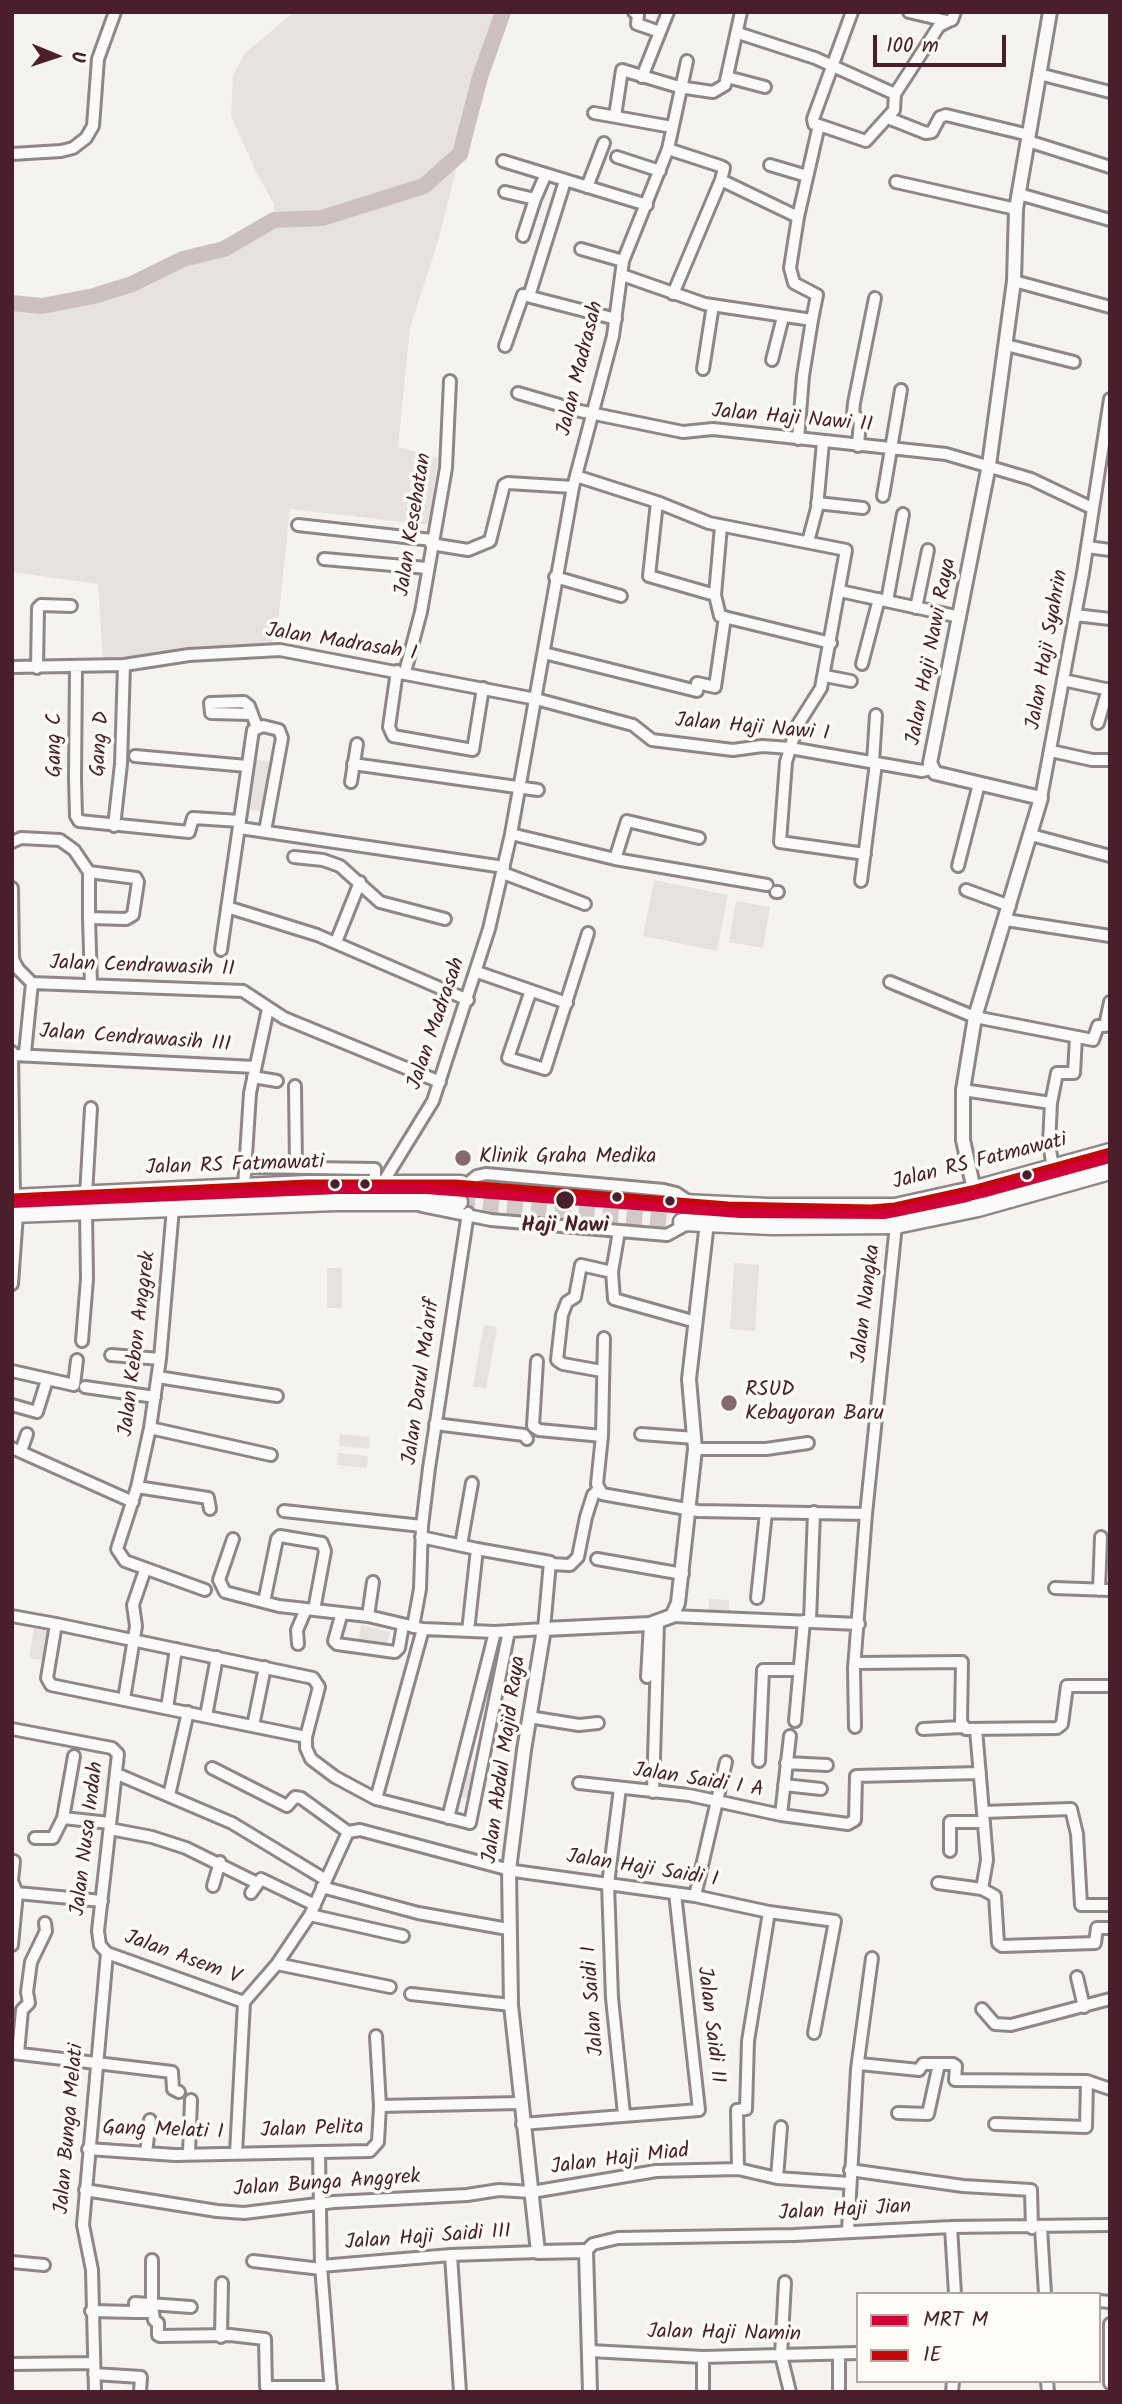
<!DOCTYPE html>
<html>
<head>
<meta charset="utf-8">
<style>
  body { margin:0 }
  #map { position:relative; width:1122px; height:2404px; overflow:hidden; background:#f5f3f0; font-family:Kalam,sans-serif }
  canvas { display:block }
  .frame { position:absolute; inset:0; border:14px solid #4a1f2b; pointer-events:none }
  .legend { position:absolute; left:856px; top:2292px; width:245px; height:91px; box-sizing:border-box; background:#fdfcf7; border:2px solid #b5a4a5; margin:0; padding:9px 12px; list-style:none; font-size:21px; color:#4a1f2b }
  .legend li { display:flex; align-items:center; gap:14px; height:35px }
  .legend b { width:35px; border:2px solid #b5a4a5 }
  .north { position:absolute; left:21px; top:21px; width:70px; height:70px; -webkit-text-stroke:5px #fdfcf7; paint-order:stroke; rotate:92deg; font-size:19px; font-weight:700; line-height:28px; text-align:center; color:#4a1f2b }
  .north::after { content:''; display:block; margin:auto; width:24px; height:32px; background:#4a1f2b; clip-path:polygon(50% 0,100% 100%,50% 72%,0 100%) }
  .scale { position:absolute; left:873px; top:35px; width:133px; height:32px; box-sizing:border-box; border:4px solid #4a1f2b; border-top:0; padding-left:9px; font-size:21px; line-height:24px; white-space:nowrap; color:#4a1f2b; -webkit-text-stroke:5px #fdfcf7; paint-order:stroke }
</style>
</head>
<body>
<div id="map">
<canvas width="1122" height="2404"></canvas>
<div class="frame"></div>
<ul class="legend">
<li><b style="height:9px;background:#ce0037"></b>MRT M</li>
<li><b style="height:9px;background:#c20809"></b>1E</li>
</ul>
<div class="north">U</div>
<div class="scale">100 m</div>
</div>
<script>
const ctx = document.querySelector('canvas').getContext('2d');
ctx.lineJoin = 'round';
function fillPath(path, color) { ctx.fillStyle = color; ctx.fill(path, 'evenodd'); }
const shape = rows => new Path2D(rows.map(r => 'M' + r).join(''));
function strokePath(path, color, width, dash) { ctx.strokeStyle = color; ctx.lineWidth = width; ctx.lineCap = dash ? 'butt' : 'round'; ctx.setLineDash(dash || []); ctx.stroke(path); }
function label(font, color, halo, rows, align = 'center') {
  ctx.font = font + ' Kalam,sans-serif'; ctx.lineWidth = 7; ctx.setLineDash([]); ctx.textBaseline = 'middle'; ctx.strokeStyle = halo; ctx.fillStyle = color; for (const [text, x, y, turn = 0] of rows) {
    ctx.save(); ctx.translate(x, y); ctx.rotate((+turn || 0) * Math.PI / 180); ctx.textAlign = isNaN(turn) ? turn : align; if (halo) ctx.strokeText(text, 0, 0); ctx.fillText(text, 0, 0); ctx.restore();
  }
}
fillPath(shape([
  [294,12,503,12,480,77,438,241,410,328,398,447,438,458,429,525,290,509,278,623,269,650,103,663,98,584,12,572,12,303,42,306,94,296,132,284,183,259,224,249,274,220,274,204,256,172,231,116,233,75,245,53],
  [253,759,273,763,264,812,244,809],
  [654,880,728,895,717,951,643,936],
  [736,901,770,907,763,948,729,942],
  [734,1263,759,1265,755,1331,730,1329],
  [327,1268,342,1268,342,1308,327,1308],
  [484,1325,497,1327,486,1389,473,1386],
  [340,1434,370,1437,369,1449,339,1446],
  [338,1453,368,1456,367,1468,337,1465],
  [709,1599,729,1600,729,1613,709,1612],
  [361,1625,390,1632,387,1644,359,1638],
  [34,1628,54,1632,50,1661,29,1658],
  [465,1771,478,1773,474,1799,460,1797]
]), '#e7e2e0');
strokePath(shape([
  [12,303,42,306,94,296,132,284,183,259,224,249,274,220,322,218,424,186,460,154,480,77,503,12]
]), '#ccc1c0', 16);
strokePath(shape([
  [461,1184,683,1203],
  [459,1202,682,1222]
]), '#d3c9c9', 16, [16, 8]);
const minor = shape([
  [634,12,638,15,637,24,660,32],
  [909,12,947,21,952,20,955,12],
  [738,33,815,58,895,94,894,110,866,141,819,125,798,217,790,268,794,283,817,295,812,320],
  [1039,74,1110,92],
  [642,77,668,12],
  [727,77,765,87],
  [895,94,939,26,949,21],
  [594,113,672,127],
  [615,116,622,70,679,87,713,92,725,85,741,12],
  [888,118,926,133,932,132,940,117,946,115,1029,135],
  [819,125,814,124,813,119,852,12],
  [1028,141,1110,167],
  [668,149,720,166,724,168,721,180],
  [12,154,61,151,73,148,86,138,93,126,98,59,115,12],
  [617,157,660,171],
  [503,161,647,205],
  [770,165,807,176],
  [896,182,1016,209],
  [587,187,604,143],
  [505,192,535,199,545,176],
  [1019,194,1110,220],
  [523,236,535,199],
  [581,249,623,261],
  [622,275,705,304,812,320,803,376,798,439],
  [1014,281,1110,307],
  [673,294,721,180,798,217],
  [529,296,565,181],
  [1006,345,1074,362],
  [505,346,523,295,616,319],
  [772,360,783,317],
  [703,369,713,305],
  [518,393,580,411,683,432,713,429,946,454,1031,479,1092,508],
  [858,446,860,420,853,414,854,403,875,298],
  [576,476,657,502,709,523,846,550,821,688,797,726,786,762,780,842,865,854],
  [883,496,901,390],
  [657,502,649,576,715,595],
  [817,503,863,508],
  [298,525,432,540],
  [721,526,715,595,720,616,831,643],
  [808,542,817,508,823,442],
  [431,544,468,550,490,541,504,485,508,483,573,487],
  [1087,547,1110,550],
  [324,559,427,568],
  [555,577,621,596],
  [840,591,960,617],
  [887,601,903,514],
  [916,608,928,550],
  [1075,615,1110,619],
  [544,653,697,691,697,683,715,687,725,617],
  [862,664,879,599],
  [12,667,124,665,189,655,280,650,536,699,633,725,652,740,733,750,762,746,790,748,922,771,931,769],
  [76,667,75,779,76,816,79,821,189,832,193,818,240,821],
  [37,668,38,608,41,605,71,606],
  [397,671,389,727,393,736,473,750,483,688],
  [405,672,421,612,446,468,450,381],
  [825,676,851,681],
  [1063,680,1110,690],
  [252,714,211,713,210,703,244,702,249,706,252,714,257,727],
  [1098,723,1108,689],
  [1051,751,1092,760,1110,760],
  [135,756,247,766],
  [873,762,876,715],
  [353,764,538,790],
  [351,782,357,744],
  [1041,798,1083,573,1110,399],
  [114,826,121,764,124,665],
  [240,828,504,867],
  [511,834,615,859,767,885],
  [1031,835,1110,856],
  [12,842,21,838,60,840,74,850,89,872],
  [294,857,323,860,340,866,380,902,445,919],
  [615,859,627,821,699,838],
  [958,866,979,784],
  [503,873,585,904],
  [861,881,876,763],
  [12,888,13,959,18,969,32,983],
  [966,890,1010,906],
  [776,892,778,892],
  [227,907,317,935,468,1000],
  [89,918,126,919,133,915,138,882,136,878,89,872,89,918,91,984],
  [1006,920,1110,936],
  [336,942,360,882],
  [221,950,253,730,263,726,279,730,282,738,265,831],
  [477,972,567,1003],
  [890,982,975,1017,1093,1040,1098,1026,1105,1026,1110,1002],
  [32,983,243,991,284,1018,440,1082],
  [530,993,508,1058,545,1069,588,933],
  [12,1052,14,1198],
  [25,1053,32,983],
  [14,1055,255,1067],
  [253,1077,277,1081],
  [295,1086,296,1167],
  [963,1090,1051,1103],
  [246,1167,375,1169,375,1184],
  [1053,1168,1049,1143,1051,1103,1057,1073,1074,1073,1076,1037],
  [382,1184,433,1101,489,929,511,834,573,487,613,336,623,261,668,149,687,61],
  [467,1184,477,1176,486,1174,664,1190,676,1193,691,1203],
  [244,1187,250,1093,268,1009],
  [86,1195,91,1108],
  [422,1206,491,1220,667,1235,689,1223],
  [173,1208,160,1359,150,1428,137,1487,117,1549,125,1561,205,1590],
  [612,1272,614,1299,696,1322],
  [12,1284,17,1214],
  [604,1338,602,1436,597,1484,602,1494,698,1511,866,1514],
  [82,1341,87,1279,86,1212],
  [111,1355,160,1359],
  [537,1361,533,1426,539,1430,602,1436],
  [12,1371,74,1385,77,1360],
  [602,1371,563,1364,557,1360,562,1315,567,1302,575,1297,581,1265,612,1272,619,1231],
  [158,1377,277,1396],
  [85,1387,155,1397],
  [12,1405,37,1412,47,1380],
  [435,1424,524,1435,527,1439],
  [150,1428,271,1455],
  [641,1434,695,1438],
  [12,1448,133,1502],
  [695,1449,766,1449,808,1443],
  [21,1451,27,1434],
  [137,1487,208,1498,210,1509],
  [284,1511,422,1526],
  [421,1537,477,1549,468,1631],
  [233,1539,219,1580,225,1592,279,1606,368,1616,423,1629,495,1632,544,1629,550,1562,477,1549],
  [461,1545,472,1483],
  [597,1559,683,1574],
  [550,1564,570,1565,578,1557,586,1517,593,1495,598,1490],
  [1055,1588,1110,1590],
  [1099,1590,1101,1537],
  [757,1598,766,1512],
  [264,1602,277,1539,280,1536,322,1543,325,1551,314,1610],
  [12,1616,56,1624],
  [341,1616,334,1641,337,1644,395,1652,399,1648,403,1625],
  [368,1616,373,1582],
  [672,1616,859,1624],
  [810,1621,814,1512],
  [413,1627,420,1589,422,1526,429,1468,468,1213],
  [298,1644,297,1630,306,1609],
  [856,1663,962,1662,961,1722,966,1729,1057,1728,1062,1724,1067,1686,1110,1686],
  [647,1677,650,1624],
  [124,1699,136,1626,133,1605,145,1570],
  [167,1708,176,1649],
  [206,1716,217,1657],
  [529,1717,579,1725,598,1723],
  [795,1721,804,1621],
  [253,1726,265,1667],
  [855,1727,854,1668,866,1514,896,1225],
  [12,1729,112,1748,118,1754,98,1931,100,1945,107,1953],
  [923,1729,962,1727],
  [976,1729,987,1860,982,1889],
  [306,1737,51,1685,47,1678,56,1624,313,1678,319,1687,306,1737,306,1748,311,1759,335,1777,376,1799,470,1823,509,1631],
  [74,1756,63,1818,110,1823],
  [759,1761,763,1670,799,1670],
  [786,1763,827,1765],
  [212,1768,287,1806,295,1797,301,1798,348,1832,360,1830,514,1871,695,1896,769,1912,835,1921,814,2033],
  [117,1774,232,1823,326,1880],
  [579,1783,689,1795,781,1815,848,1824,855,1820,856,1776,980,1773],
  [784,1785,821,1789],
  [620,1788,608,1884,612,1998,624,2114],
  [170,1791,188,1712],
  [653,1792,658,1622],
  [376,1799,423,1629],
  [983,1812,1071,1809,1077,1834,1081,1905,1110,1905],
  [781,1815,790,1736],
  [448,1818,495,1632],
  [110,1829,152,1837,186,1848,257,1883],
  [35,1838,53,1838,63,1818],
  [950,1851,950,1822,984,1822],
  [14,1861,12,1881,17,1893,102,1901],
  [938,1883,982,1889,995,1896,998,1943,1002,1946,1095,1943,1097,1928,1110,1928],
  [213,1886,220,1862],
  [322,1887,418,1913,508,1929],
  [251,1893,261,1879,315,1905],
  [695,1896,726,1762],
  [310,1915,403,1936],
  [12,1945,17,1893],
  [107,1953,244,2002],
  [277,1964,390,1987],
  [1077,1977,1084,2007],
  [411,1994,511,2005],
  [244,2002,277,1964,310,1915,348,1832],
  [982,2009,995,2024,1011,2025,1110,1999],
  [12,2053,172,2072,173,2089,179,2092],
  [18,2053,22,2010,29,2003,27,1992,31,1962,46,1931,45,1923],
  [860,2064,919,2070,923,2064,953,2064,956,2066,955,2080,1087,2081,1110,2089],
  [380,2106,520,2103],
  [898,2113,928,2114,939,2064],
  [522,2124,699,2110,675,1893],
  [995,2124,1086,2127,1087,2081],
  [88,2149,175,2155,370,2151,378,2142,380,2106,376,2036],
  [146,2153,150,2120],
  [189,2153,191,2100],
  [236,2153,244,2002],
  [319,2153,321,2266,331,2392],
  [738,2169,737,2110,746,2109,748,2041,769,1912],
  [850,2170,963,2186,1031,2190,1032,2228],
  [777,2178,781,2127],
  [85,2190,217,2211,244,2213,334,2202,467,2195,499,2190,532,2192,656,2171,738,2169,777,2178,849,2183],
  [951,2227,955,2294],
  [1041,2228,1045,2294],
  [848,2231,857,2069,872,1958],
  [586,2251,593,2244,618,2238,794,2235,951,2227,1110,2225],
  [451,2255,460,2392],
  [152,2260,152,2304],
  [253,2261,321,2269],
  [12,2262,44,2265],
  [321,2266,451,2255,538,2252],
  [785,2282,781,2355,790,2392],
  [1099,2301,1110,2302],
  [91,2311,135,2312,135,2303,191,2307],
  [135,2312,153,2312,154,2320,158,2323,158,2335,160,2336,230,2335,265,2339,266,2387,331,2387],
  [1110,2324,1110,2383],
  [221,2337,222,2283],
  [590,2351,703,2357,858,2353],
  [839,2354,839,2392],
  [703,2357,703,2392],
  [12,2364,94,2363],
  [94,2374,141,2377,140,2392],
  [1047,2381,1048,2392],
  [95,2392,92,2270,83,2225,107,1953],
  [952,2392,953,2381]
]);
const tertiary = shape([
  [978,1208,963,1140,963,1090,975,1017,1041,798,935,773,930,763,989,465,1014,281,1016,209,1050,12],
  [590,2392,586,2251,538,2252,511,2005,509,1870,524,1750,544,1629,650,1624,672,1616,678,1603,695,1449,689,1379,709,1205]
]);
const primary = shape([
  [12,1198,307,1184,461,1184],
  [683,1203,768,1207,895,1207,972,1190,1110,1152],
  [12,1214,336,1202,459,1202],
  [682,1222,772,1226,896,1225,978,1208,1110,1171]
]);
strokePath(minor, '#8f8687', 16);
strokePath(tertiary, '#8f8687', 18);
strokePath(primary, '#8f8687', 21);
strokePath(minor, '#fafaf8', 10);
strokePath(tertiary, '#fafaf8', 12);
strokePath(primary, '#fafaf8', 16);
strokePath(shape([
  [12,1198,307,1184,455,1184,728,1206,871,1209,895,1207,972,1190,1110,1152]
]), '#c20809', 9);
strokePath(shape([
  [12,1203,336,1189,426,1189,740,1213,884,1214,966,1197,1110,1158]
]), '#ce0037', 10);
for (const [x, y, r, color] of [
  [463,1158,9,"#866970"],
  [1027,1175,6,"#4a1f2b"],
  [335,1184,6,"#4a1f2b"],
  [365,1184,6,"#4a1f2b"],
  [617,1197,6,"#4a1f2b"],
  [565,1200,10,"#4a1f2b"],
  [670,1201,6,"#4a1f2b"],
  [729,1403,9,"#866970"]
]) { const dot = new Path2D(); dot.arc(x, y, r, 0, 2 * Math.PI); ctx.fillStyle = color; ctx.fill(dot); strokePath(dot, '#fdfcf7', 2.5); }
label('21px', '#4a1f2b', '#fdfcf7', [
  ["Jalan Madrasah",582,369,-76],
  ["Jalan Haji Nawi II",792,420,5],
  ["Jalan Kesehatan",415,525,-81],
  ["Jalan Madrasah I",341,644,9],
  ["Jalan Haji Syahrin",1049,650,-80],
  ["Jalan Haji Nawi Raya",933,652,-79],
  ["Jalan Haji Nawi I",752,729,5],
  ["Gang D",102,744,-86],
  ["Gang C",56,745,-90],
  ["Jalan Cendrawasih II",142,968,2],
  ["Jalan Madrasah",438,1024,-71],
  ["Jalan Cendrawasih III",135,1040,4],
  ["Jalan RS Fatmawati",980,1163,-14],
  ["Jalan RS Fatmawati",235,1167,-2],
  ["Jalan Nangka",868,1304,-83],
  ["Jalan Kebon Anggrek",139,1344,-83],
  ["Jalan Darul Ma'arif",423,1382,-82],
  ["Jalan Abdul Majid Raya",506,1760,-82],
  ["Jalan Saidi I A",698,1782,9],
  ["Jalan Nusa Indah",89,1839,-83],
  ["Jalan Haji Saidi I",642,1870,9],
  ["Jalan Asem V",182,1959,20],
  ["Jalan Saidi I",595,2001,-94],
  ["Jalan Saidi II",709,2025,83],
  ["Jalan Bunga Melati",71,2129,-85],
  ["Jalan Pelita",312,2131,-2],
  ["Gang Melati I",163,2132,2],
  ["Jalan Haji Miad",620,2161,-7],
  ["Jalan Bunga Anggrek",327,2185,-4],
  ["Jalan Haji Jian",845,2212,-3],
  ["Jalan Haji Saidi III",428,2239,-4],
  ["Jalan Haji Namin",724,2335,1]
]);
label('21px', '#4a1f2b', '#fdfcf7', [
  ["Klinik Graha Medika",479,1158],
  ["RSUD",745,1391],
  ["Kebayoran Baru",745,1415]
], 'left');
label('bold 21px', '#4a1f2b', '#fdfcf7', [
  ["Haji Nawi",565,1227]
]);
</script>
</body>
</html>
